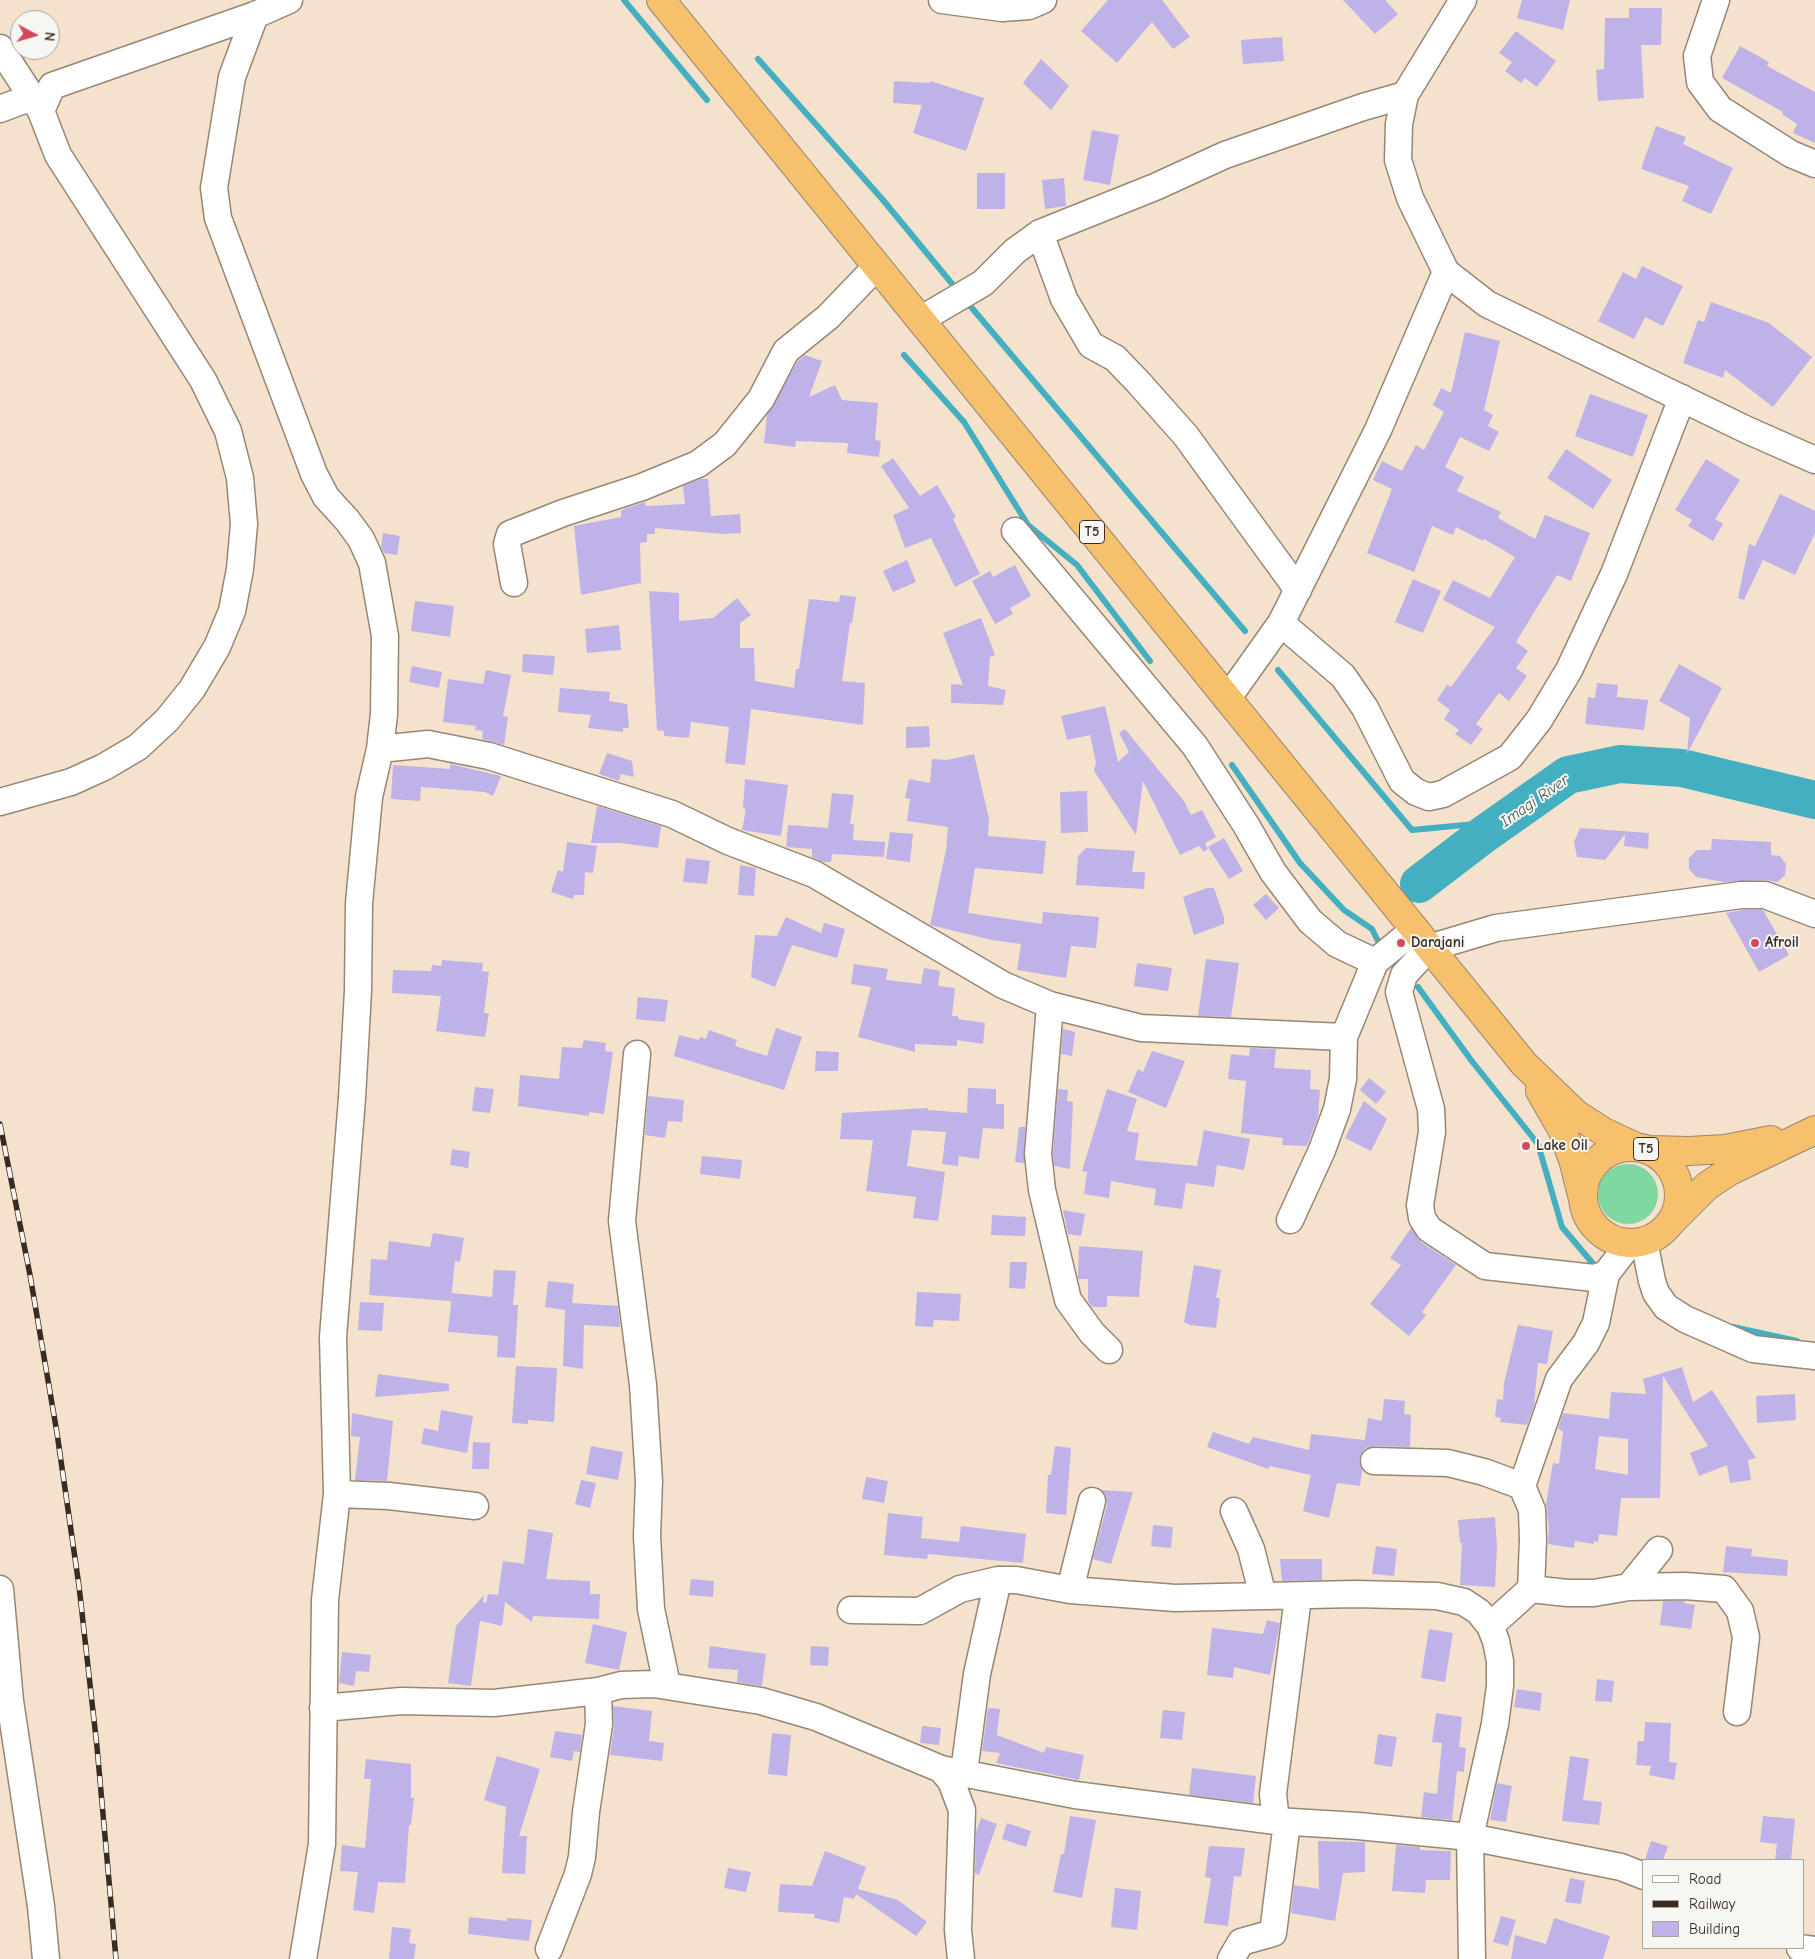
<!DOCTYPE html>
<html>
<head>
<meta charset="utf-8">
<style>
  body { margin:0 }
  #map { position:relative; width:1815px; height:1959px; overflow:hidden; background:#f5e2cc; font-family:"Comic Neue",sans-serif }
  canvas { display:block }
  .legend { position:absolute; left:1642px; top:1859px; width:162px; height:90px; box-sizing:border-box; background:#f6f6f2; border:1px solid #aba49d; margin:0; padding:6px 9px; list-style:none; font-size:15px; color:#3b2a1e }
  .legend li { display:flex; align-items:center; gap:10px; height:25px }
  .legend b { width:25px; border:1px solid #aba49d }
  .north { position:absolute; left:10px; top:10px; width:50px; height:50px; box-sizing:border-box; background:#f6f6f2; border:1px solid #aba49d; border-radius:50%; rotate:96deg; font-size:14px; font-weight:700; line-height:20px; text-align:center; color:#3b2a1e }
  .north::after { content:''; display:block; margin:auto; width:18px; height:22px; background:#d1495b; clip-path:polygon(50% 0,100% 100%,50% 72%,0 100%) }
</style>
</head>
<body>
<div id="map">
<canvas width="1815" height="1959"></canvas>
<ul class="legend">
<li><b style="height:6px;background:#fff"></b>Road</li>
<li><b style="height:6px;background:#3b2a1e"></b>Railway</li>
<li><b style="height:14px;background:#bfb2e9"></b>Building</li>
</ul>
<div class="north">N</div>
</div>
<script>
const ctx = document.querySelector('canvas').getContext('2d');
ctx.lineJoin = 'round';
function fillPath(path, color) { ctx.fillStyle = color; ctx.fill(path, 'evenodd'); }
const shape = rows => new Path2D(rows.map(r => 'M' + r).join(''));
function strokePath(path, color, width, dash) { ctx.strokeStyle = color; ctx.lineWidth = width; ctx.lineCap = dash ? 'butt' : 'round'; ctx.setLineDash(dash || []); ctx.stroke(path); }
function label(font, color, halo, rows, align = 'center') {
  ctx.font = font + ' "Comic Neue",sans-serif'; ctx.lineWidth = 4; ctx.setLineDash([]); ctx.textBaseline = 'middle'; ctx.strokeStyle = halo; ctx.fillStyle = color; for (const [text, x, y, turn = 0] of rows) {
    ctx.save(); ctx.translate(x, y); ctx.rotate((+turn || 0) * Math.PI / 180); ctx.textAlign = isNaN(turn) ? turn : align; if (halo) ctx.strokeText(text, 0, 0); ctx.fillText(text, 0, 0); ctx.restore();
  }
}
fillPath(shape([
  '1598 1194a30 30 0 1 1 60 0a30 30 0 1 1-60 0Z'
]), '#7fd99f');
strokePath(shape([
  [624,0,707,100],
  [758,59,883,200,958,291],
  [966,301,1245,631],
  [904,355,964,422,1028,525,1077,565,1150,661],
  [1278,670,1412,830,1475,824,1483,835],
  [1232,765,1300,863,1344,910,1372,929,1378,941],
  [1418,987,1471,1060,1538,1144,1562,1227,1595,1266],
  [1733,1327,1797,1341]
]), '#43afc1', 6);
strokePath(shape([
  [1419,884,1483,835,1568,775,1620,764,1682,768,1815,800]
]), '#43afc1', 38);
fillPath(shape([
  [1108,0,1162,0,1190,37,1173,49,1152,22,1117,63,1081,31],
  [1343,0,1385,0,1398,14,1375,34],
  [1522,0,1570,0,1563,30,1517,18],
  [1629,8,1662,8,1661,45,1641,45,1644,98,1598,101,1596,70,1604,69,1605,18,1629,18],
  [1516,31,1556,61,1537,87,1525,78,1521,83,1505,71,1512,62,1499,53],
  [1282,37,1284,61,1243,64,1241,40],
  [1740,46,1769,62,1767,66,1815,92,1815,143,1793,133,1797,124,1782,114,1783,112,1722,78],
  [1041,59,1069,86,1051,110,1023,83],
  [894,81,930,83,930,81,984,98,966,151,913,133,922,105,893,103],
  [1656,126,1686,137,1683,144,1733,168,1711,214,1682,201,1689,186,1641,169],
  [1092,130,1119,135,1110,185,1083,180],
  [977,173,1005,173,1005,209,977,209],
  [1064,178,1066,206,1045,209,1042,180],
  [1642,266,1683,286,1663,326,1645,317,1634,339,1598,321,1623,272,1636,279],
  [1711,302,1769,323,1812,357,1773,407,1725,370,1723,378,1683,363,1698,320,1704,322],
  [1465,332,1500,341,1484,410,1493,415,1488,426,1499,432,1489,451,1460,437,1445,467,1464,477,1457,491,1501,512,1498,518,1535,539,1545,515,1590,533,1571,581,1557,575,1516,642,1528,651,1516,668,1527,676,1509,701,1499,693,1476,724,1483,729,1471,745,1455,734,1459,730,1444,719,1450,710,1437,700,1447,685,1451,687,1495,627,1443,600,1453,580,1490,598,1515,557,1484,539,1483,541,1456,527,1453,535,1432,526,1414,572,1367,553,1392,489,1373,480,1382,461,1402,471,1416,445,1424,450,1444,412,1433,405,1441,388,1451,393],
  [805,355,822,361,809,397,835,385,842,400,878,403,875,440,881,441,879,457,847,453,848,443,796,441,795,447,764,443,767,415,798,361],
  [1590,394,1648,415,1633,457,1575,436],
  [1566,449,1612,480,1593,509,1547,478],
  [893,458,920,496,937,485,956,517,953,519,980,574,955,587,931,538,905,548,893,515,909,508,881,466],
  [1706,459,1740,480,1715,519,1723,524,1713,541,1688,526,1692,520,1675,510],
  [700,479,708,479,711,516,740,514,741,533,724,534,655,528,655,534,647,534,647,542,640,543,641,583,581,595,574,526,621,517,621,511,624,509,645,502,646,506,685,504,683,486],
  [1780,494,1815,511,1815,533,1795,575,1763,560,1744,600,1738,598,1749,544,1755,546],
  [383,533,400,536,397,555,384,553,381,547],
  [907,560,916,582,893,592,883,571],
  [1015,565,1031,596,1010,608,1013,614,995,624,972,581,990,571,993,577],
  [1413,579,1441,591,1423,633,1395,622],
  [649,591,679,593,679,621,713,618,737,598,751,615,740,623,740,648,754,648,755,681,794,688,796,669,799,669,809,599,839,602,840,595,856,597,852,623,850,623,842,681,865,683,863,725,751,709,745,765,725,763,729,727,691,722,689,738,664,736,664,731,657,730],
  [415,601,454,606,450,637,411,631],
  [981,618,995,655,990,657,988,686,1006,690,1003,705,951,703,951,684,963,685,943,633],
  [619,625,621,650,587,653,585,629],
  [523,654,555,656,553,675,522,672],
  [1679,664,1722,688,1687,754,1690,718,1659,701],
  [412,666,442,672,439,688,409,682],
  [486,670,511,675,503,716,508,717,504,745,482,739,483,731,475,730,476,726,443,722,448,679,483,684],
  [1597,683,1618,685,1617,697,1648,700,1644,730,1585,724,1588,697,1595,698],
  [560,688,610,692,609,701,627,704,629,728,623,728,623,732,588,728,591,715,558,712],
  [1105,706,1118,762,1129,752,1119,733,1125,729,1184,801,1191,815,1202,810,1216,837,1205,843,1208,849,1204,852,1199,846,1180,855,1143,781,1136,835,1094,771,1096,763,1090,735,1067,740,1061,716],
  [929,726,930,747,906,748,906,727],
  [607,753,632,761,634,777,621,774,619,781,599,774],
  [974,754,989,819,988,836,1046,841,1043,874,975,868,968,913,1042,924,1043,912,1099,917,1096,948,1071,946,1066,978,1017,970,1021,944,992,940,930,925,946,850,948,827,907,821,910,799,905,798,909,779,930,783,932,759,947,760],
  [450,764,501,776,493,796,485,792,421,787,420,801,391,799,393,765,450,769],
  [745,779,788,785,781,836,742,830,746,809,743,808],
  [1087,791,1088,832,1061,833,1060,792],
  [832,793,854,795,850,824,854,824,853,840,885,842,884,857,832,854,831,862,823,862,812,857,812,849,786,847,788,825,828,828],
  [597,806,661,826,658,848,620,843,591,843],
  [1580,828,1649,833,1648,849,1624,846,1625,834,1605,860,1577,857,1574,842],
  [890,832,913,834,910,862,886,859],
  [1224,838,1243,871,1229,879,1208,847],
  [1712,839,1771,842,1771,855,1780,856,1786,864,1785,875,1777,882,1765,880,1724,882,1696,877,1689,869,1689,858,1697,850,1711,850],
  [567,842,597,846,593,873,585,872,584,895,574,895,573,899,551,892,558,870,563,872],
  [1086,848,1135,851,1132,872,1145,872,1144,889,1076,885,1078,856],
  [686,858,710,861,707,884,683,882],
  [740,865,756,868,754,896,738,895],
  [1207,888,1214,888,1224,917,1224,924,1194,935,1183,897],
  [1266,894,1279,908,1266,920,1253,905],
  [1742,910,1763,910,1789,955,1759,972,1726,913],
  [786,917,821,933,824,923,845,929,837,958,792,945,775,987,751,977,755,935,777,936],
  [1206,959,1239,963,1231,1017,1198,1016],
  [442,960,483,963,482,971,489,972,484,1013,489,1013,485,1037,436,1031,441,996,392,993,393,970,431,971,432,965,441,966],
  [1137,963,1172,968,1168,991,1134,986],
  [854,964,888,969,886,980,921,984,924,968,940,971,938,986,955,988,952,1016,958,1016,958,1019,985,1023,983,1044,957,1040,957,1046,915,1044,915,1052,858,1037,871,987,851,984],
  [638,997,668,1000,665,1022,636,1019],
  [776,1028,802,1037,784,1090,674,1056,679,1035,699,1040,700,1037,706,1039,709,1030,737,1040,735,1046,767,1056],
  [1063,1029,1075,1032,1072,1056,1061,1054],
  [584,1040,606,1043,605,1051,613,1052,604,1114,589,1112,589,1116,518,1106,520,1075,559,1079,562,1047,582,1048],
  [1250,1048,1276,1049,1274,1068,1311,1070,1310,1089,1320,1090,1318,1117,1307,1146,1282,1145,1283,1138,1241,1133,1246,1081,1228,1079,1231,1054,1249,1056],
  [816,1051,839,1052,838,1071,815,1071],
  [1152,1051,1185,1061,1166,1108,1128,1092,1138,1069,1143,1072],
  [1369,1078,1386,1092,1376,1104,1360,1090],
  [475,1087,494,1089,490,1113,472,1111],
  [968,1088,996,1089,996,1104,1004,1104,1004,1129,983,1128,979,1159,959,1156,958,1166,942,1164,946,1132,912,1130,907,1166,945,1172,938,1221,913,1218,916,1197,866,1191,873,1140,840,1139,842,1113,928,1108,928,1110,967,1113],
  [1058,1089,1068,1090,1067,1101,1073,1102,1070,1169,1054,1166,1053,1154],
  [1107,1089,1137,1099,1127,1131,1139,1133,1135,1160,1197,1166,1204,1130,1250,1139,1244,1170,1217,1165,1214,1187,1186,1183,1182,1209,1154,1205,1156,1189,1111,1181,1109,1198,1084,1194,1087,1172,1082,1171],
  [648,1096,684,1100,682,1122,668,1121,665,1138,645,1135],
  [1364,1101,1387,1119,1371,1151,1345,1138],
  [1019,1127,1025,1127,1024,1163,1015,1162],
  [452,1149,470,1152,468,1168,450,1165],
  [702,1156,742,1160,740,1179,700,1174],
  [1063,1210,1085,1214,1081,1236,1068,1234],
  [992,1215,1026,1217,1025,1236,991,1235],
  [1411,1228,1421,1242,1456,1265,1422,1312,1426,1315,1409,1336,1370,1304,1401,1265,1390,1258],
  [433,1233,464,1238,460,1262,455,1261,451,1301,369,1295,371,1259,387,1260,389,1241,430,1247],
  [1079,1246,1143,1251,1139,1297,1107,1296,1107,1307,1092,1307,1088,1301,1088,1279,1078,1279,1078,1276],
  [1010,1262,1027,1262,1025,1289,1009,1288],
  [1194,1265,1221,1270,1216,1298,1220,1298,1216,1328,1190,1325,1184,1322],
  [494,1270,516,1271,513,1305,518,1305,515,1358,497,1357,498,1336,448,1332,452,1293,492,1297],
  [548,1281,574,1284,572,1303,618,1306,620,1327,584,1325,583,1369,563,1366,565,1310,545,1307],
  [917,1292,961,1294,959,1321,934,1320,933,1327,915,1326],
  [360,1302,384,1303,382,1331,358,1330],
  [1518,1325,1553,1331,1547,1364,1538,1363,1534,1406,1527,1425,1500,1422,1501,1418,1495,1417,1497,1399,1503,1400,1504,1383],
  [516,1366,557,1368,554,1422,528,1420,528,1424,512,1423],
  [1682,1367,1693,1402,1712,1390,1756,1458,1748,1460,1751,1480,1730,1483,1727,1465,1699,1476,1690,1453,1708,1446,1663,1376,1660,1498,1621,1498,1617,1536,1599,1534,1598,1542,1594,1541,1594,1544,1575,1541,1574,1548,1548,1544,1549,1530,1546,1504,1553,1463,1559,1464,1563,1432,1558,1428,1563,1413,1609,1419,1611,1392,1646,1394,1643,1379],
  [1599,1436,1628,1439,1628,1475,1595,1469],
  [378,1374,449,1384,449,1391,375,1397],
  [1795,1394,1796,1420,1757,1423,1756,1396],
  [1384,1399,1405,1401,1404,1414,1411,1415,1410,1447,1374,1446,1366,1448,1361,1454,1359,1460,1362,1470,1360,1486,1337,1483,1329,1518,1303,1511,1311,1475,1270,1466,1268,1469,1207,1447,1213,1432,1249,1444,1253,1437,1309,1450,1311,1434,1365,1440,1368,1418,1382,1421],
  [441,1410,473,1416,467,1453,421,1444,424,1428,438,1431],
  [352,1413,393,1421,387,1481,355,1480,360,1437,351,1436],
  [473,1442,490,1443,489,1469,472,1469],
  [591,1446,623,1452,618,1480,586,1474],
  [1055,1446,1071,1448,1066,1515,1046,1513,1048,1475,1051,1475],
  [866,1477,888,1481,884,1503,862,1499],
  [581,1480,596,1483,590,1508,575,1504],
  [1101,1490,1133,1492,1111,1564,1093,1559,1107,1505,1106,1496],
  [888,1513,923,1517,921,1538,959,1542,961,1526,1026,1534,1023,1563,928,1554,927,1559,884,1555],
  [1495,1517,1497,1547,1495,1587,1460,1585,1462,1543,1460,1543,1458,1520],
  [1153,1525,1173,1527,1171,1548,1151,1546],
  [528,1529,553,1533,546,1579,590,1581,590,1594,600,1594,599,1619,533,1616,532,1622,505,1602,502,1626,480,1621,471,1686,448,1683,456,1626,484,1595,483,1602,486,1603,488,1594,498,1595,503,1561,524,1564],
  [1376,1546,1397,1549,1394,1576,1372,1574],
  [1726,1546,1752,1549,1751,1556,1788,1560,1787,1576,1723,1572],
  [1280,1559,1322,1559,1322,1580,1282,1581],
  [691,1579,714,1581,713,1597,689,1595],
  [1663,1601,1685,1601,1684,1603,1695,1605,1691,1629,1660,1625],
  [1267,1620,1280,1623,1270,1675,1234,1667,1233,1678,1207,1675,1212,1628,1263,1634],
  [593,1624,627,1632,619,1670,585,1663],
  [1429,1629,1453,1633,1445,1682,1421,1678],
  [710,1646,766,1654,762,1686,737,1682,738,1670,708,1668],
  [811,1646,829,1647,828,1666,810,1665],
  [342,1652,371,1655,369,1672,356,1671,354,1686,339,1683],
  [1597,1679,1614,1681,1612,1702,1595,1701],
  [1517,1689,1542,1693,1540,1711,1514,1707],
  [613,1706,652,1711,649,1741,664,1743,662,1761,610,1755,614,1726],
  [988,1708,1000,1709,997,1735,1044,1753,1046,1747,1084,1755,1079,1780,996,1763,1000,1753,982,1751],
  [1163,1710,1185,1712,1182,1740,1160,1738],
  [1436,1713,1462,1717,1459,1747,1466,1748,1464,1772,1457,1771,1452,1820,1421,1817,1424,1792,1437,1794,1442,1743,1432,1742],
  [1645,1722,1671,1723,1669,1762,1677,1763,1674,1780,1649,1775,1651,1766,1636,1765,1638,1741,1644,1741],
  [922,1726,941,1728,939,1745,920,1743],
  [555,1731,582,1735,580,1752,574,1751,572,1761,550,1757],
  [772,1733,791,1735,787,1776,768,1774],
  [1378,1734,1397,1737,1392,1767,1374,1764],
  [497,1756,540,1769,519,1836,527,1836,525,1874,502,1873,506,1807,484,1800],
  [1570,1756,1589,1759,1583,1800,1602,1802,1599,1825,1562,1821],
  [366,1759,411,1764,411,1798,414,1798,411,1825,409,1825,405,1883,378,1882,374,1913,353,1910,358,1872,340,1871,342,1845,365,1848,371,1779,364,1779],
  [1192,1768,1256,1776,1253,1803,1189,1795],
  [1497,1783,1512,1786,1506,1822,1490,1820],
  [1070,1816,1096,1820,1082,1898,1053,1892,1061,1854,1064,1854],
  [1763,1816,1795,1819,1791,1860,1775,1860,1777,1844,1760,1842],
  [981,1818,997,1824,979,1875,975,1873,976,1832],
  [1007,1823,1031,1831,1026,1847,1002,1839],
  [1318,1841,1365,1842,1365,1872,1343,1873,1335,1921,1291,1913,1294,1885,1319,1889],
  [1651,1841,1668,1846,1663,1860,1645,1860],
  [1396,1845,1420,1847,1420,1850,1451,1851,1450,1880,1426,1880,1425,1893,1392,1891],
  [1209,1846,1245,1848,1241,1877,1234,1876,1228,1926,1204,1923,1211,1878,1205,1877],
  [825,1851,866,1867,858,1889,898,1900,927,1922,916,1936,856,1894,854,1899,844,1897,839,1923,814,1918,815,1914,778,1912,780,1884,812,1886],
  [728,1868,751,1872,746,1892,724,1888],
  [1570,1878,1585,1881,1581,1904,1565,1902],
  [1115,1888,1141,1891,1137,1930,1111,1927],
  [1501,1916,1516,1920,1508,1946,1493,1942],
  [469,1917,507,1921,507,1918,532,1920,529,1941,468,1934],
  [1554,1918,1610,1936,1603,1959,1511,1959,1515,1935,1546,1944],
  [392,1927,411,1929,409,1943,416,1944,414,1959,389,1959]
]), '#bfb2e9');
const minor = shape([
  [942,0,1002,8,1029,6,1043,0],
  [1463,0,1405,95,1399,124,1398,160,1410,198,1446,272,1487,304,1747,430,1815,460],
  [1716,0,1697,56,1700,82,1720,109,1791,154,1815,164],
  [255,15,232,77,214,188,218,218,314,474,326,497,347,520,361,539,372,563,385,636,384,714,380,749,369,797,359,903,358,991,352,1098,333,1337,337,1494,325,1600,322,1844,303,1959],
  [0,48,41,111],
  [0,109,32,97],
  [1040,233,1064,299,1091,345,1115,358,1139,383,1186,436,1298,590],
  [920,320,983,283,1015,251,1040,233,1155,187,1225,155,1363,107,1405,95],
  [1015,531,1195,746,1246,825,1273,872,1310,921,1337,944,1375,962,1415,929],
  [514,583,507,544,510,534,563,513,642,487,698,464,725,444,761,399,786,351,828,317,877,266],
  [1281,623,1343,676,1365,708,1402,781,1416,792,1429,797,1443,794,1510,757,1539,720,1569,670,1614,574,1682,398],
  [1227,699,1281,623,1378,430,1446,272],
  [380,749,428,744,489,756,672,814,728,841,814,874,1003,985,1050,1005,1141,1028,1344,1037,1375,962],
  [0,802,71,782,104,767,138,747,167,720,192,689,217,647,232,611,240,569,244,524,240,478,228,431,203,380,58,155,41,111,52,86,255,15,289,0],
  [1050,1005,1038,1154,1042,1190,1068,1300,1092,1333,1109,1350],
  [637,1054,622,1221,643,1385,649,1481,647,1536,651,1609,667,1685],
  [1290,1220,1322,1150,1337,1109,1343,1079,1344,1037],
  [1644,1241,1652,1281,1656,1293,1666,1307,1685,1319,1753,1349,1815,1356],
  [1630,1243,1606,1274,1594,1278,1485,1266,1429,1229,1422,1218,1420,1205,1432,1132,1431,1109,1399,992,1404,975,1429,948,1496,928,1741,895,1765,895,1815,914],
  [1374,1461,1448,1463,1484,1472,1522,1486,1532,1510,1533,1540,1531,1589],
  [1522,1486,1559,1379,1586,1343,1596,1323,1606,1274],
  [337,1494,389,1496,475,1506],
  [1234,1511,1251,1549,1263,1596],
  [1629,1587,1685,1586,1724,1589,1740,1611,1746,1637,1737,1712],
  [0,1589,10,1701,41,1906,46,1959],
  [1070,1590,1092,1501],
  [851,1610,920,1611,960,1589,998,1580,1016,1580,1070,1590,1175,1598,1355,1594,1437,1596,1464,1602,1479,1612,1490,1626,1496,1641,1500,1661,1500,1686,1495,1724,1470,1837,1472,1959],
  [1490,1626,1531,1589,1567,1593,1594,1593,1629,1587,1659,1550],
  [323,1708,401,1701,494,1703,598,1691,621,1685,654,1684,761,1701,816,1717,941,1769,951,1781,962,1810,958,1930,961,1959],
  [941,1769,1075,1795,1276,1821,1358,1826,1470,1837,1621,1867,1644,1876],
  [964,1772,977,1674,998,1580],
  [1276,1821,1273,1794,1298,1597],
  [1800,1948,1815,1950],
  [549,1949,578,1874,582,1857,586,1812,599,1724,598,1691],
  [1231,1959,1241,1942,1273,1933,1287,1822]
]);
const highway = shape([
  [661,0,1524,1064,1576,1114,1604,1132,1634,1146],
  [1540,1091,1563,1131,1574,1163,1582,1195],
  '1583 1195a48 48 0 1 1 96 0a48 48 0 1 1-96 0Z',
  [1650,1150,1689,1151,1725,1149,1771,1140],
  [1672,1221,1707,1186,1728,1172,1815,1130]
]);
strokePath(minor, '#988675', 29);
strokePath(highway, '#988675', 30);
strokePath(minor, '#fff', 26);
strokePath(highway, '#f7c06c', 28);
const rail = shape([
  [0,1124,30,1275,57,1433,79,1586,97,1747,116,1959]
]);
strokePath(rail, '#3b2a1e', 5.5);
strokePath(rail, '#f6f6f2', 4, [11]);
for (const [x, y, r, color] of [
  [1401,943,5,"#d1495b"],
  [1755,943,5,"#d1495b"],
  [1526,1146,5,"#d1495b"]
]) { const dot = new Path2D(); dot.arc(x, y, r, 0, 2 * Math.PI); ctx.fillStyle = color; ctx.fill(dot); strokePath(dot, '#f6f6f2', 2); }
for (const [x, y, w] of [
  [1092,532,25],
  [1646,1149,25]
]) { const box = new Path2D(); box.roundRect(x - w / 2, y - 11.5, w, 23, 4); ctx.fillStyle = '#f6f6f2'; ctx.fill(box); strokePath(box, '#3b2a1e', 1); }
label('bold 14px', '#3b2a1e', null, [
  ["T5",1092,532],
  ["T5",1646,1149]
]);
label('bold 15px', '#3b2a1e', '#f6f6f2', [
  ["Darajani",1411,943],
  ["Afroil",1765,943],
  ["Lake Oil",1536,1146]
], 'left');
label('italic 16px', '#3e5957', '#f6f6f2', [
  ["Imagi River",1535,801,-35]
]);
</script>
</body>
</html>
